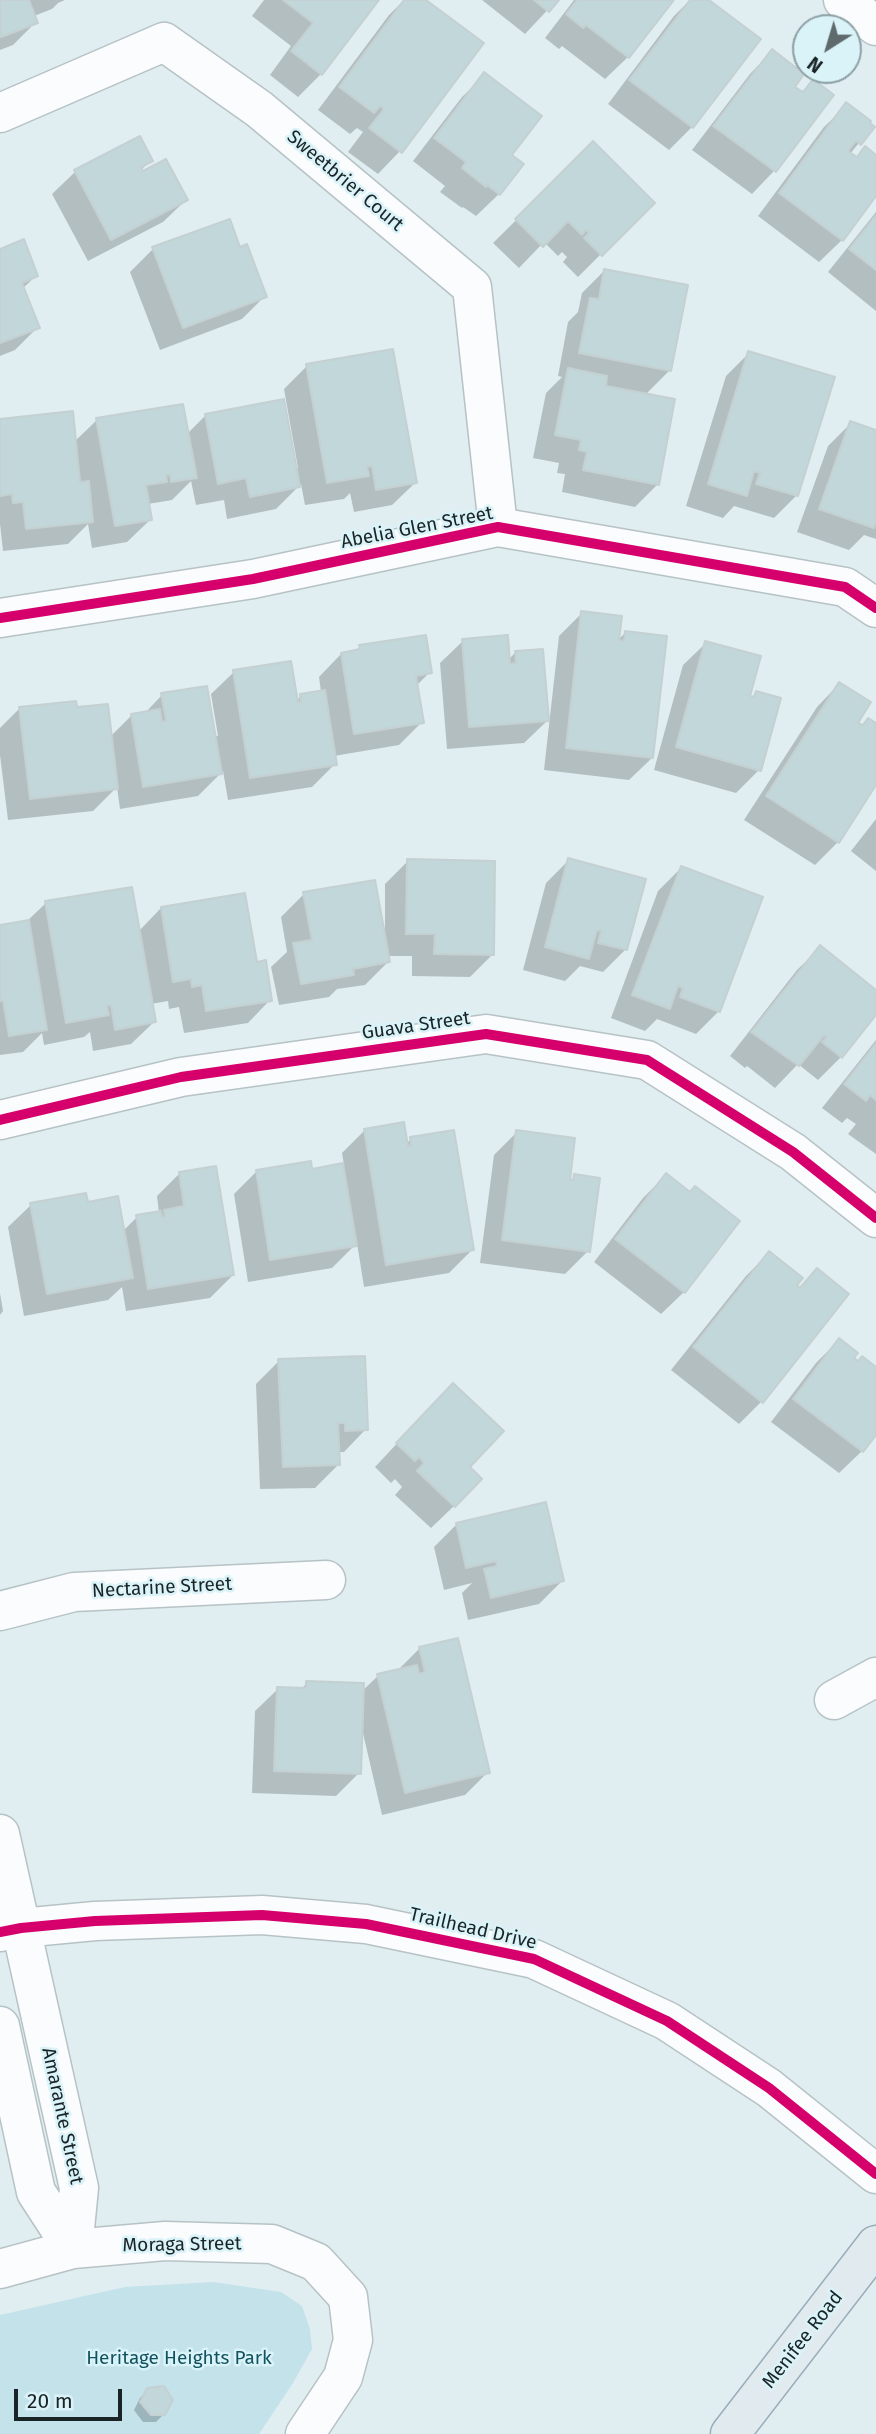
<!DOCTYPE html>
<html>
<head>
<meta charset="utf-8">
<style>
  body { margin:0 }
  #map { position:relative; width:876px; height:2434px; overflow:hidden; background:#e0eef2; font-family:"Fira Sans",sans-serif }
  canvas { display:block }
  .north { position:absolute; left:792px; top:14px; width:70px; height:70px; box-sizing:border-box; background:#d9f3f9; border:2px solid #8da0a4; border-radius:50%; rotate:217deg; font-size:19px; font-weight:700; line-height:28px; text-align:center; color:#1a2325 }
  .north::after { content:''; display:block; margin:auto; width:24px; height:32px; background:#5f6a6d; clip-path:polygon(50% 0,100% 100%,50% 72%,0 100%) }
  .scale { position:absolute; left:14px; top:2389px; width:108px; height:32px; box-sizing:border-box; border:4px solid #1a2325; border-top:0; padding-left:9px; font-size:21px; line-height:24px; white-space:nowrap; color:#1a2325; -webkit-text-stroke:5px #d9f3f9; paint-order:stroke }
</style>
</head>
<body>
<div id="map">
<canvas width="876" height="2434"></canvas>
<div class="north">N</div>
<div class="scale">20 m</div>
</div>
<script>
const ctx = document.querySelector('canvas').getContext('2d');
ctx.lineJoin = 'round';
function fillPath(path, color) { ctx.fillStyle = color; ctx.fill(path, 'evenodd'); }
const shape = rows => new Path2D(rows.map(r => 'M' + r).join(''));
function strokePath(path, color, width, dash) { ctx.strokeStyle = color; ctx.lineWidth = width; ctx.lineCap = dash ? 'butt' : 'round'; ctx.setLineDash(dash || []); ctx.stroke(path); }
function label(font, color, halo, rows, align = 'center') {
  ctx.font = font + ' "Fira Sans",sans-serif'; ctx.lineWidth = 5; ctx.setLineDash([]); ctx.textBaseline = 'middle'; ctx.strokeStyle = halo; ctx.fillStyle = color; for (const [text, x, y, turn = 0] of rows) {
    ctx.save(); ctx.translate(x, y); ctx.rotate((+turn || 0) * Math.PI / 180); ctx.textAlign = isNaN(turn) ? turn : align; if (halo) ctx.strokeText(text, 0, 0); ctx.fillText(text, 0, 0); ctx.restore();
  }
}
fillPath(shape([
  [213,2282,281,2292,302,2306,310,2329,312,2349,293,2383,259,2434,0,2434,0,2315,125,2287]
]), '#c3e2ea');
fillPath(shape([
  [0,0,65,0,58,3,52,9,34,16,36,22,13,45,0,50],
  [264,0,376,0,321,74,298,97,270,75,291,46,252,16],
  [404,0,423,0,400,151,378,174,348,152,363,132,357,128,350,134,318,110,389,15],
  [482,0,557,0,525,34],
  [574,0,672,0,628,57,605,79,562,46,559,49,545,38],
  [690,0,706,0,692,127,669,150,608,104,674,16],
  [772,51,793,87,801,93,813,82,832,96,774,171,752,194,692,150,750,74],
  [485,75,509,156,499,194,476,216,463,207,462,208,440,192,445,186,413,161,462,97],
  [847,105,872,127,850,154,855,158,865,149,876,157,876,193,842,240,819,262,758,216,824,127],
  [593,144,652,203,578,277,563,262,567,257,562,252,558,256,544,242,519,268,493,243],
  [151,160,136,175,186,200,163,222,88,261,52,194,75,172],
  [876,212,876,311,828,272],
  [153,249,239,249,265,296,242,319,160,350,130,272],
  [0,251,36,276,22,289,38,327,15,350,0,356],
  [605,270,669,371,645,395,658,484,635,507,562,492,565,474,557,473,559,463,533,458,546,393,562,377,558,376,568,322,578,312,582,293],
  [749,353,797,495,774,518,734,506,723,518,686,506,726,376],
  [307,366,415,483,392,505,354,512,350,493,344,499,305,505,301,484,276,509,227,519,224,500,196,505,191,481,172,500,148,504,150,520,127,542,92,548,88,524,68,544,3,551,0,524,0,421,74,442,97,420,187,434,205,416,295,468,298,468,284,389],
  [851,423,876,432,876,539,864,535,849,550,797,532,828,446],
  [582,613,617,641,625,633,652,758,629,780,544,770,559,636],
  [463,641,508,660,516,652,547,721,524,743,447,749,440,663],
  [706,643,747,702,756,693,759,770,736,793,654,770,683,665],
  [360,647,430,672,416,686,422,722,399,745,334,756,335,764,312,787,228,800,223,771,198,796,120,809,117,787,93,811,8,820,0,755,0,728,20,708,76,709,110,737,131,716,144,714,162,695,214,736,218,736,211,694,234,672,296,701,301,696,321,692,319,677,341,654,356,651],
  [839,684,856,723,862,727,876,725,876,782,838,842,815,865,744,820,817,707],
  [876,819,876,871,851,851],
  [569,860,626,949,603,972,580,966,565,981,523,970,546,883],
  [408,861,493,954,470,977,412,976,412,956,387,956,388,962,365,985,337,989,329,997,279,1005,271,967,287,952,281,917,304,894,385,932,385,884],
  [681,868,719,1011,696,1034,657,1019,645,1031,611,1018,658,891],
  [46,903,138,932,161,908,256,964,270,1000,248,1023,184,1033,179,1007,169,1009,168,1001,151,1004,154,1022,131,1044,93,1051,90,1032,84,1037,44,1045,42,1033,23,1052,0,1055,0,926,26,922],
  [820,948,876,992,876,1013,841,1057,818,1080,798,1064,775,1088,747,1066,745,1068,730,1056,797,970],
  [876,1040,876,1154,848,1134,856,1124,847,1118,842,1123,822,1108],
  [365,1130,406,1144,411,1139,472,1250,449,1273,364,1287,357,1243,332,1268,248,1282,234,1194,256,1172,311,1171,344,1165,342,1153],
  [517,1132,568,1183,575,1176,588,1251,565,1274,480,1263,494,1155],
  [179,1174,233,1275,210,1298,126,1311,122,1287,108,1300,24,1316,8,1227,31,1205,123,1231,137,1217,159,1213,157,1196],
  [666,1175,684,1292,661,1314,594,1262,643,1198],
  [769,1253,798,1289,817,1270,761,1402,739,1424,671,1370,746,1276],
  [0,1293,3,1311,0,1315],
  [839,1340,851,1359,874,1368,876,1365,876,1432,862,1451,839,1473,771,1422,816,1363],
  [279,1361,366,1429,344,1452,337,1452,338,1465,315,1488,260,1489,256,1384],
  [430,1408,468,1467,454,1506,431,1528,395,1495,402,1487,395,1479,391,1483,375,1467],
  [457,1524,562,1581,539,1604,468,1620,462,1593,472,1583,444,1590,434,1547],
  [420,1648,488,1772,465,1795,382,1815,362,1729,359,1773,336,1796,252,1793,255,1711,278,1689,300,1690,307,1683,362,1691,378,1676,397,1671],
  [148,2390,164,2414,156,2422,143,2422,134,2410,140,2398]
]), '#0003');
const building = shape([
  [0,0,29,0,38,23,1,37,0,0],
  [283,0,379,0,322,75,291,51,313,23,283,0],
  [404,0,426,0,484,43,402,153,369,128,384,109,380,106,374,113,339,87,404,0],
  [534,0,559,0,549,12,534,0],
  [577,0,674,0,629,58,586,25,583,28,566,14,577,0],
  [690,0,709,0,761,39,693,128,629,80,690,0],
  [772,49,804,74,795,87,803,92,813,79,834,95,776,172,713,126,772,49],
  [484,72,542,116,512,155,524,164,500,195,487,185,486,187,462,168,466,162,434,138,484,72],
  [846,102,871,121,870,123,875,127,861,145,856,141,848,151,857,157,865,146,876,155,876,196,843,241,779,193,846,102],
  [140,136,153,161,141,167,143,171,166,159,188,200,111,240,74,170,140,136],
  [593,141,655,203,602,256,584,238,589,233,586,230,582,235,568,221,543,247,515,219,593,141],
  [876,215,876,270,849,249,876,215],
  [230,219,240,247,247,244,267,297,183,328,152,247,230,219],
  [24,239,38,276,22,283,40,328,0,343,0,249,24,239],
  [604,269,688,285,671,371,579,353,590,298,599,299,604,269],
  [393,349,417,483,376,490,372,466,367,467,369,476,327,483,306,364,393,349],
  [748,351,835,377,798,496,756,484,760,473,754,471,747,496,708,484,748,351],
  [568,368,607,376,606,386,675,399,659,485,583,470,587,452,579,450,581,440,555,435,568,368],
  [284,399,300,487,250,497,246,478,218,484,205,414,284,399],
  [183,404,197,478,171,482,170,475,166,475,167,482,146,485,152,520,115,526,96,418,183,404],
  [73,411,80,482,89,481,93,522,26,529,23,502,13,503,12,494,0,496,0,419,73,411],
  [850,421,876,430,876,521,874,528,819,509,850,421],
  [581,611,622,616,619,640,624,641,625,631,667,636,653,758,566,748,581,611],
  [426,635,432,673,416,676,424,723,354,734,341,653,360,649,359,645,426,635],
  [508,635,510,664,516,663,515,651,543,649,549,721,469,727,462,639,508,635],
  [705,641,761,656,750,696,754,697,756,691,781,698,761,771,676,747,705,641],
  [291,661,298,702,301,702,300,694,325,690,337,765,250,778,233,670,291,661],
  [839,682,871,702,858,723,863,725,868,718,876,723,876,785,839,843,766,796,839,682],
  [207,686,222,774,143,787,131,714,160,709,162,722,166,721,161,693,207,686],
  [76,701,77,707,108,704,118,789,30,799,19,707,76,701],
  [568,858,646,879,627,950,598,943,601,931,597,930,589,959,545,947,568,858],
  [407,859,495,861,494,955,434,954,435,934,406,934,407,859],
  [681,866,763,897,720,1012,680,997,683,988,678,986,670,1009,632,995,681,866],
  [375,880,390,962,353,969,354,975,301,984,293,943,312,940,303,892,375,880],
  [132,887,156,1022,115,1030,111,1005,107,1006,109,1015,66,1023,45,901,132,887],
  [245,893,257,962,266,960,272,1001,206,1011,202,985,192,987,191,979,173,982,161,907,245,893],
  [29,920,47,1030,9,1036,3,1000,0,1001,0,925,29,920],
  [820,945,876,990,876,1015,842,1058,822,1042,827,1037,824,1035,799,1066,751,1032,820,945],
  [876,1043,876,1100,870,1095,866,1101,844,1084,876,1043],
  [404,1122,408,1146,411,1146,410,1137,454,1130,474,1250,386,1265,364,1129,404,1122],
  [516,1130,575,1138,570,1180,573,1180,574,1174,600,1178,590,1252,502,1240,516,1130],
  [311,1161,312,1169,343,1163,357,1246,270,1260,256,1170,311,1161],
  [216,1166,234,1275,148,1289,136,1215,161,1211,162,1217,165,1216,164,1210,184,1206,179,1172,216,1166],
  [666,1173,690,1192,695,1186,740,1221,685,1293,615,1239,666,1173],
  [86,1193,88,1202,118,1196,133,1278,47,1294,30,1203,86,1193],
  [769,1251,803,1278,797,1285,800,1288,817,1268,849,1294,763,1403,693,1347,769,1251],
  [839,1338,858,1353,854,1358,858,1361,862,1356,876,1367,876,1435,863,1452,793,1399,839,1338],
  [365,1356,368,1430,345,1431,345,1423,338,1423,340,1465,283,1467,278,1359,365,1356],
  [453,1383,504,1431,470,1467,482,1479,455,1507,417,1471,424,1463,419,1457,415,1461,396,1443,453,1383],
  [546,1502,564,1581,491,1598,484,1569,497,1566,496,1561,466,1568,456,1523,546,1502],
  [458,1638,490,1773,405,1793,377,1674,417,1665,419,1674,425,1672,419,1647,458,1638],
  [306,1681,364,1683,361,1774,274,1771,277,1687,306,1688,306,1681],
  [164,2386,173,2400,165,2415,151,2415,140,2402,147,2388,164,2386]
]);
fillPath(building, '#c2d7d9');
strokePath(building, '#c4d0d1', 2);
const minor = shape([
  [843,0,876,26],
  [0,113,164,42,259,109,472,287,498,527],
  [0,618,253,579,498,527,845,587,876,608],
  [0,1120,181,1077,486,1034,647,1060,793,1152,876,1218],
  [0,1611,74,1592,326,1580],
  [834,1700,876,1677],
  [0,1834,79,2188,73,2249],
  [0,1932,21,1928,95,1921,262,1915,366,1924,534,1959,667,2021,769,2088,876,2174],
  [0,2026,36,2192,73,2249],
  [0,2269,73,2249,165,2241,272,2244,316,2262,348,2297,353,2340,343,2377,305,2434]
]);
const primary = shape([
  [730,2434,876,2245]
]);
strokePath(minor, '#b7c2c5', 41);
strokePath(primary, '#98adb7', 41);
strokePath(minor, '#fafcfd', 38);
strokePath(primary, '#e1ebef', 38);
strokePath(shape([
  [0,618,253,579,498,527,845,587,876,608],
  [0,1120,181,1077,486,1034,647,1060,793,1152,876,1218],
  [0,1932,21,1928,95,1921,262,1915,366,1924,534,1959,667,2021,769,2088,876,2174]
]), '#d6006c', 10);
label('19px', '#1a2325', '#d9f3f9', [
  ["Sweetbrier Court",345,181,40],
  ["Abelia Glen Street",417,528,-11],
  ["Guava Street",416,1026,-8],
  ["Nectarine Street",162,1588,-3],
  ["Trailhead Drive",473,1929,13],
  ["Amarante Street",62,2116,78],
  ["Moraga Street",182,2245,-1],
  ["Menifee Road",803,2340,-52]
]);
label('19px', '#13525f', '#d9f3f9', [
  ["Heritage Heights Park",179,2359]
]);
</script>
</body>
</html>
